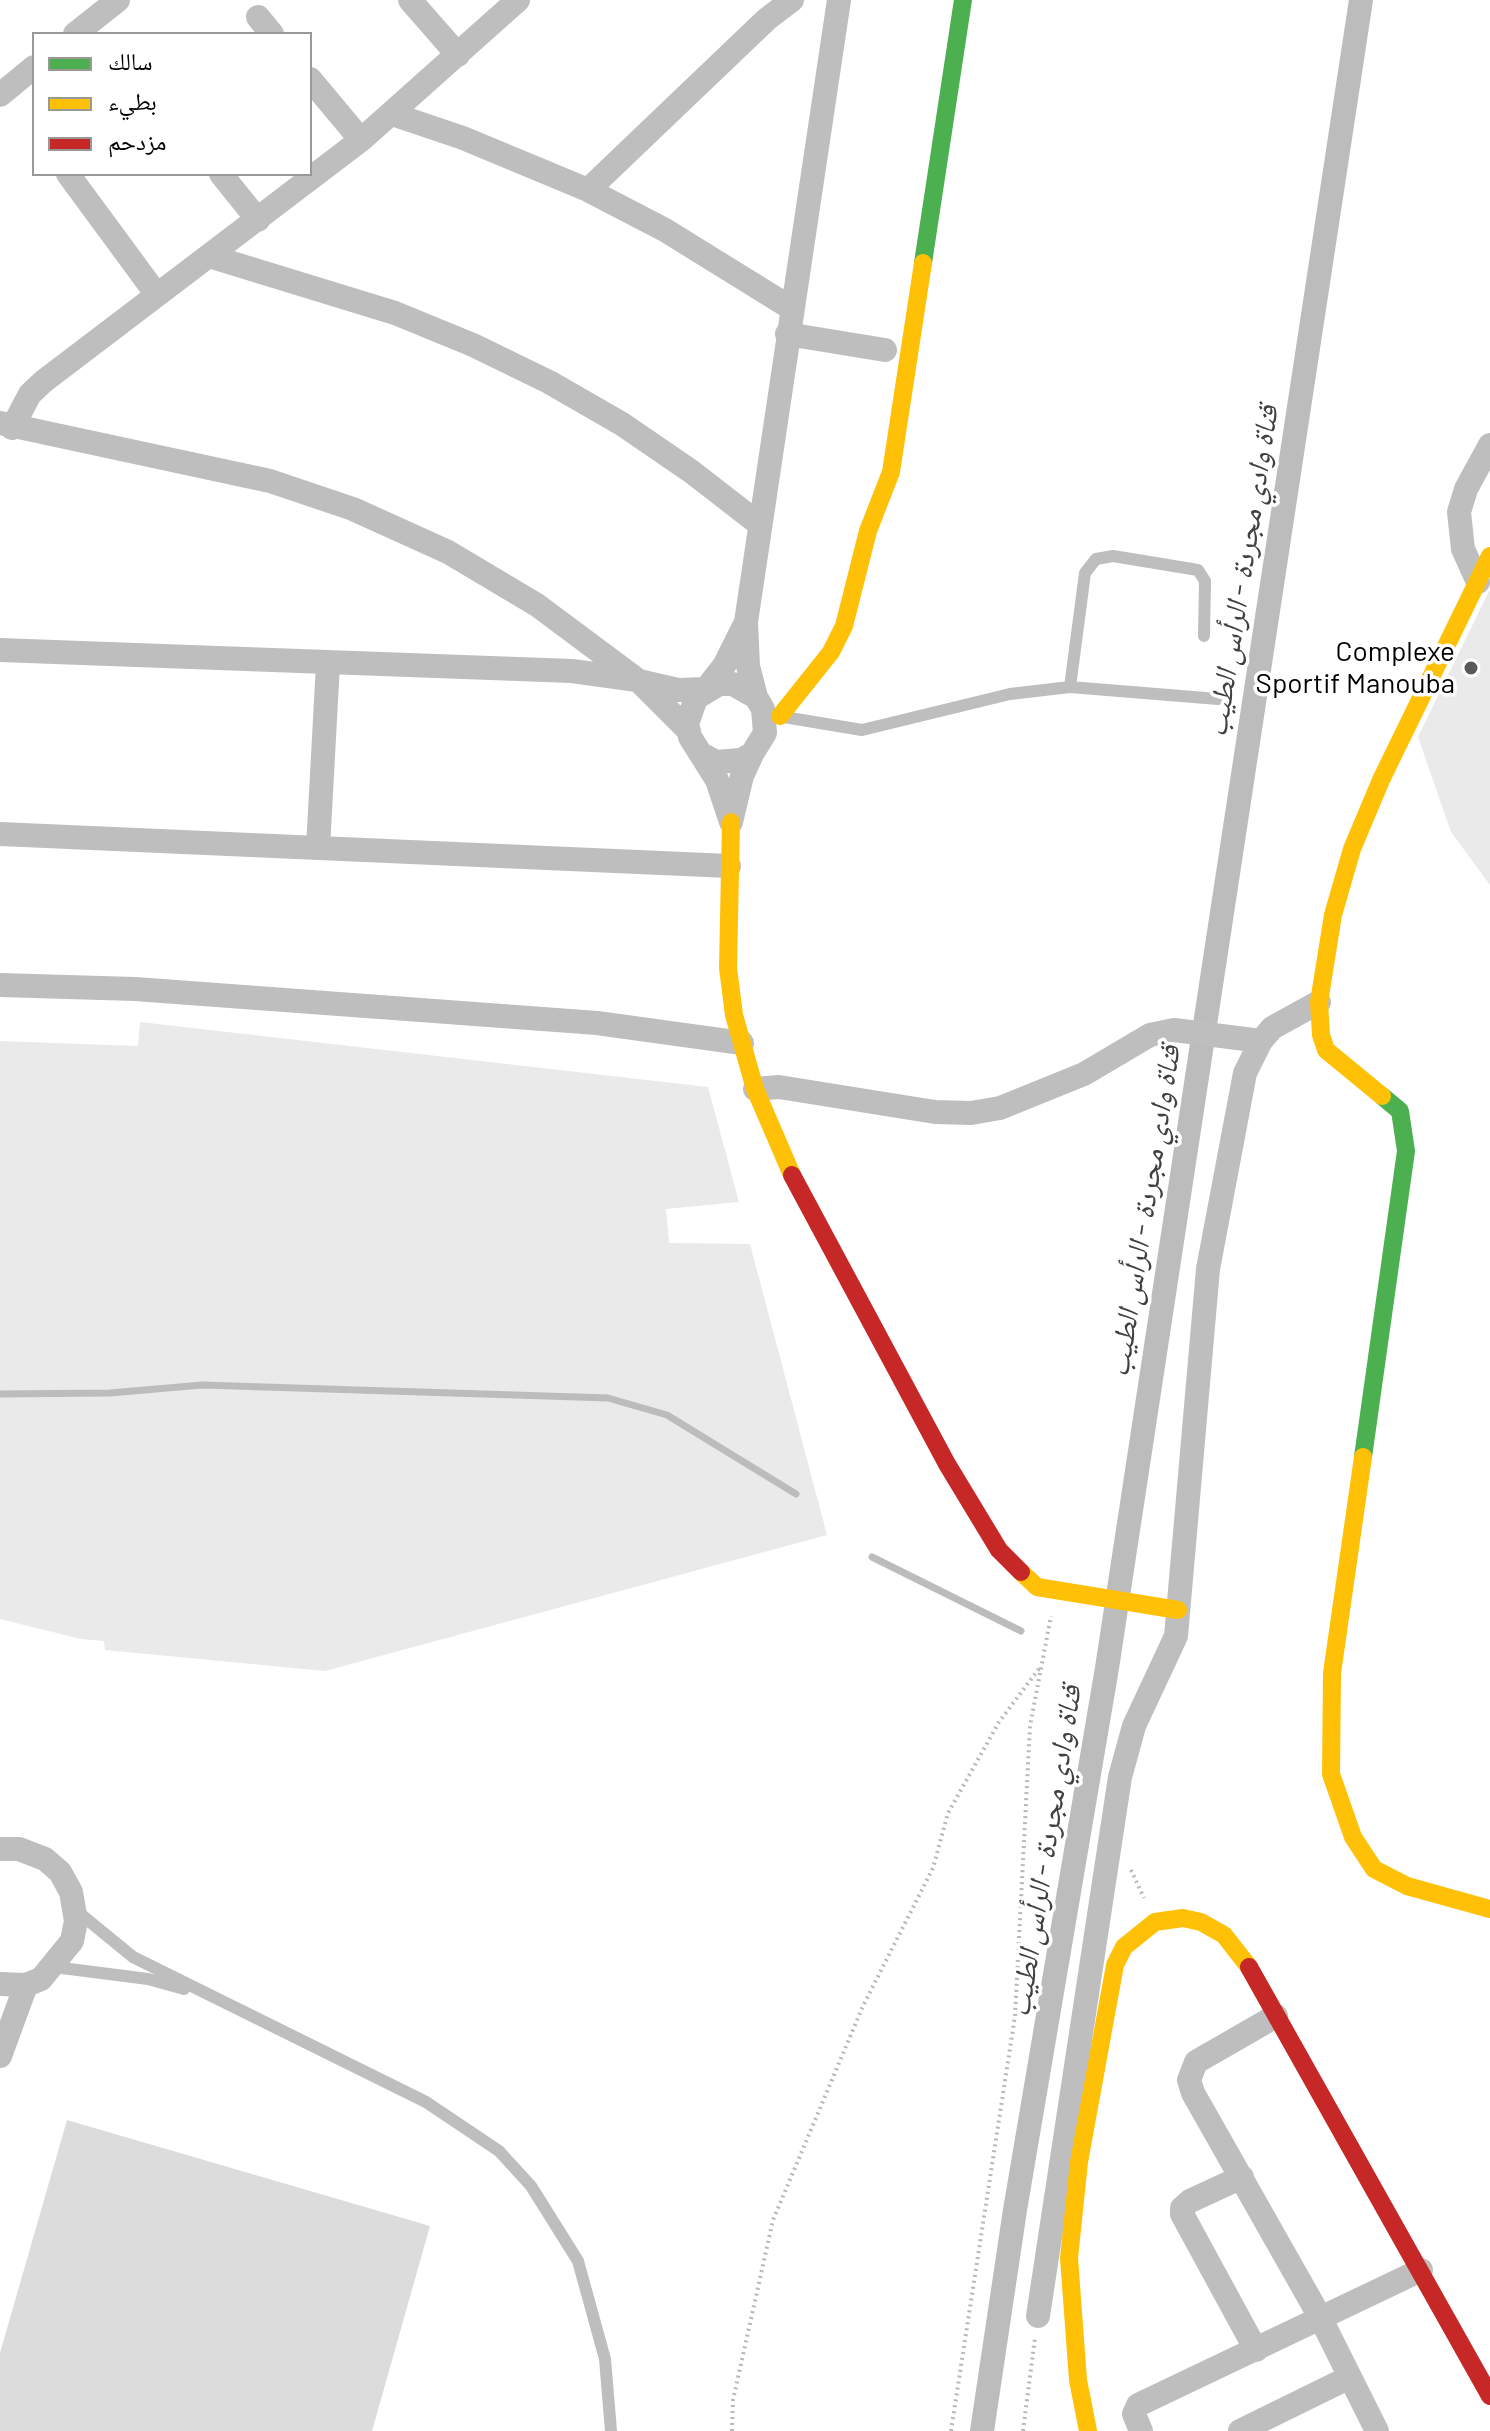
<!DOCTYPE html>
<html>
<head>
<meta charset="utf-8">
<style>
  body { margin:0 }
  #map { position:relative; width:1490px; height:2431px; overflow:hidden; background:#fff; font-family:Barlow,"Noto Naskh Arabic",sans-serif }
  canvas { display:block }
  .legend { position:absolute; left:32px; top:32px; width:280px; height:144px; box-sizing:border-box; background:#fff; border:2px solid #999; margin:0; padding:10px 14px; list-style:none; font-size:24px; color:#000 }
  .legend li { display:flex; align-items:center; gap:16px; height:40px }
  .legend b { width:40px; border:2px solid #999 }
</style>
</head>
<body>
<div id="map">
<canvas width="1490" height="2431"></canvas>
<ul class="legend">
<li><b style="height:10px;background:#4caf50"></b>سالك</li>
<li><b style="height:10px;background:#ffc107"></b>بطيء</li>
<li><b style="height:10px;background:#c62828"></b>مزدحم</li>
</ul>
</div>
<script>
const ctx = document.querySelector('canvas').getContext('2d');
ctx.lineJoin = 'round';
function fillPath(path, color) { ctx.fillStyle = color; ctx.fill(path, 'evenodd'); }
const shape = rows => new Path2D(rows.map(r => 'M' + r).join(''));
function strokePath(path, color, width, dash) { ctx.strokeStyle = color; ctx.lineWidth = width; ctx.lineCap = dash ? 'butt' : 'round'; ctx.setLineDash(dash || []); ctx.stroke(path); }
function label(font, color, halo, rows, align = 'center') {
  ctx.font = font + ' Barlow,"Noto Naskh Arabic",sans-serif'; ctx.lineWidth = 7; ctx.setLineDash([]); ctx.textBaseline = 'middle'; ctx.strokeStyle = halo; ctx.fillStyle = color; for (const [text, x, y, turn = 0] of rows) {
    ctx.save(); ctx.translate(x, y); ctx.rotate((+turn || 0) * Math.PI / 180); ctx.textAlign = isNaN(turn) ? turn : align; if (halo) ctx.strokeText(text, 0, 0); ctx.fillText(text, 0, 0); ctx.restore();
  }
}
fillPath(shape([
  [1490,589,1490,885,1451,832,1418,737],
  [140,1022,708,1087,739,1202,666,1209,669,1243,750,1244,827,1535,325,1671,105,1650,104,1641,81,1639,0,1619,0,1041,138,1046]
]), '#eaeaea');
strokePath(shape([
  [0,1394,110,1393,202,1385,608,1398,667,1415,796,1494],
  [872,1557,1021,1631]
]), '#bcbcbc', 7);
strokePath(shape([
  [982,2431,1015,2210,1107,1668,1361,0]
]), '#bcbcbc', 24);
fillPath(shape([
  [67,2120,430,2226,372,2431,0,2431,0,2353]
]), '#dcdcdc');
strokePath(shape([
  [1131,1870,1144,1898],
  [732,2431,733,2400,773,2220,863,2006,933,1868,948,1813,999,1722,1041,1666],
  [951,2431,1015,2016,1030,1726,1051,1616],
  [1023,2431,1035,2338]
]), '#b8b8b8', 4, [2, 4]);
strokePath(shape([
  [1070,687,1085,573,1096,559,1113,556,1198,570,1205,581,1204,636],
  [784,717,862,730,1010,694,1070,687,1218,699],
  [78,1912,133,1957,426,2102,499,2151,531,2186,578,2261,605,2359,611,2431],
  [54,1967,148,1979,184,1989]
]), '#bebebe', 12);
strokePath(shape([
  [410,0,458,55],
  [258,17,272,34],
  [75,34,118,0],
  [310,79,361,140],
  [0,95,34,67],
  [392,114,463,138,588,190,665,230,791,308],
  [68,174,157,295],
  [221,174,258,220],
  [588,190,767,19,792,0],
  [209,256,395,313,473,345,549,382,622,424,692,472,759,524],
  [787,334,885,350],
  [0,423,270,481,353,509,448,552,537,605,639,681],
  [12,428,30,394,44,381,361,140,518,0],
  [1478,582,1463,549,1459,512,1466,489,1490,445],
  [746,622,839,0],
  [0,650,572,671,637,680],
  [689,731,639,681,678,690,706,689,724,666,746,622,748,666,756,697],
  [705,756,716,762,741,760,752,754,765,733,763,709,756,697,733,684,719,684,696,698,687,724,690,737,717,780,731,822,742,776,752,754],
  [0,834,729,866],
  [318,848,328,664],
  [0,985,135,989,597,1023,742,1043],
  [755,1089,779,1087,935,1112,971,1113,1000,1108,1084,1074,1150,1035,1174,1030,1261,1041],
  [0,1849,19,1849,45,1859,60,1872,71,1892,76,1921,72,1941,41,1979,26,1985,0,1984],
  [1276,2016,1196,2062,1189,2080,1193,2093,1320,2317,1377,2431],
  [0,2056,26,1985],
  [1242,2177,1190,2201,1182,2208,1182,2214,1256,2350],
  [1038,2316,1120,1777,1134,1726,1176,1636,1208,1269,1245,1073,1261,1041,1272,1028,1319,1002],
  [1141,2431,1134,2414,1138,2405,1421,2270],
  [1240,2431,1350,2377]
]), '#bebebe', 24);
strokePath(shape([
  [923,263,963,0],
  [1363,1457,1406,1151,1400,1111,1382,1096]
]), '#4caf50', 18);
strokePath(shape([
  [780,716,831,652,844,626,868,531,891,472,923,263],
  [731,822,728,968,734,1015,755,1089,792,1175],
  [1382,1096,1326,1050,1321,1035,1319,1002,1333,915,1352,849,1381,780,1490,556],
  [1363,1457,1332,1673,1331,1774,1353,1837,1374,1869,1407,1886,1490,1909],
  [1021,1572,1037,1587,1178,1610],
  [1088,2431,1078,2380,1069,2258,1079,2162,1115,1965,1124,1947,1155,1922,1183,1918,1201,1922,1224,1935,1249,1967]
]), '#ffc107', 18);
strokePath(shape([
  [792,1175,947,1464,999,1550,1021,1572],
  [1249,1967,1490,2396]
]), '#c62828', 18);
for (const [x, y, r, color] of [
  [1471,668,8,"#595959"]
]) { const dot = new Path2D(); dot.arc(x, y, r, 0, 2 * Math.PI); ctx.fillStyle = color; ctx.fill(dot); strokePath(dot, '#fff', 3); }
label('28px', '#000', '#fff', [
  ["Complexe",1455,652],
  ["Sportif Manouba",1455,684]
], 'right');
label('italic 30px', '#404040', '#fff', [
  ["قناة وادي مجردة - الرأس الطيب",1242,571,-81],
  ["قناة وادي مجردة - الرأس الطيب",1144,1211,-81],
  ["قناة وادي مجردة - الرأس الطيب",1045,1851,-81]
]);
</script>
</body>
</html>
